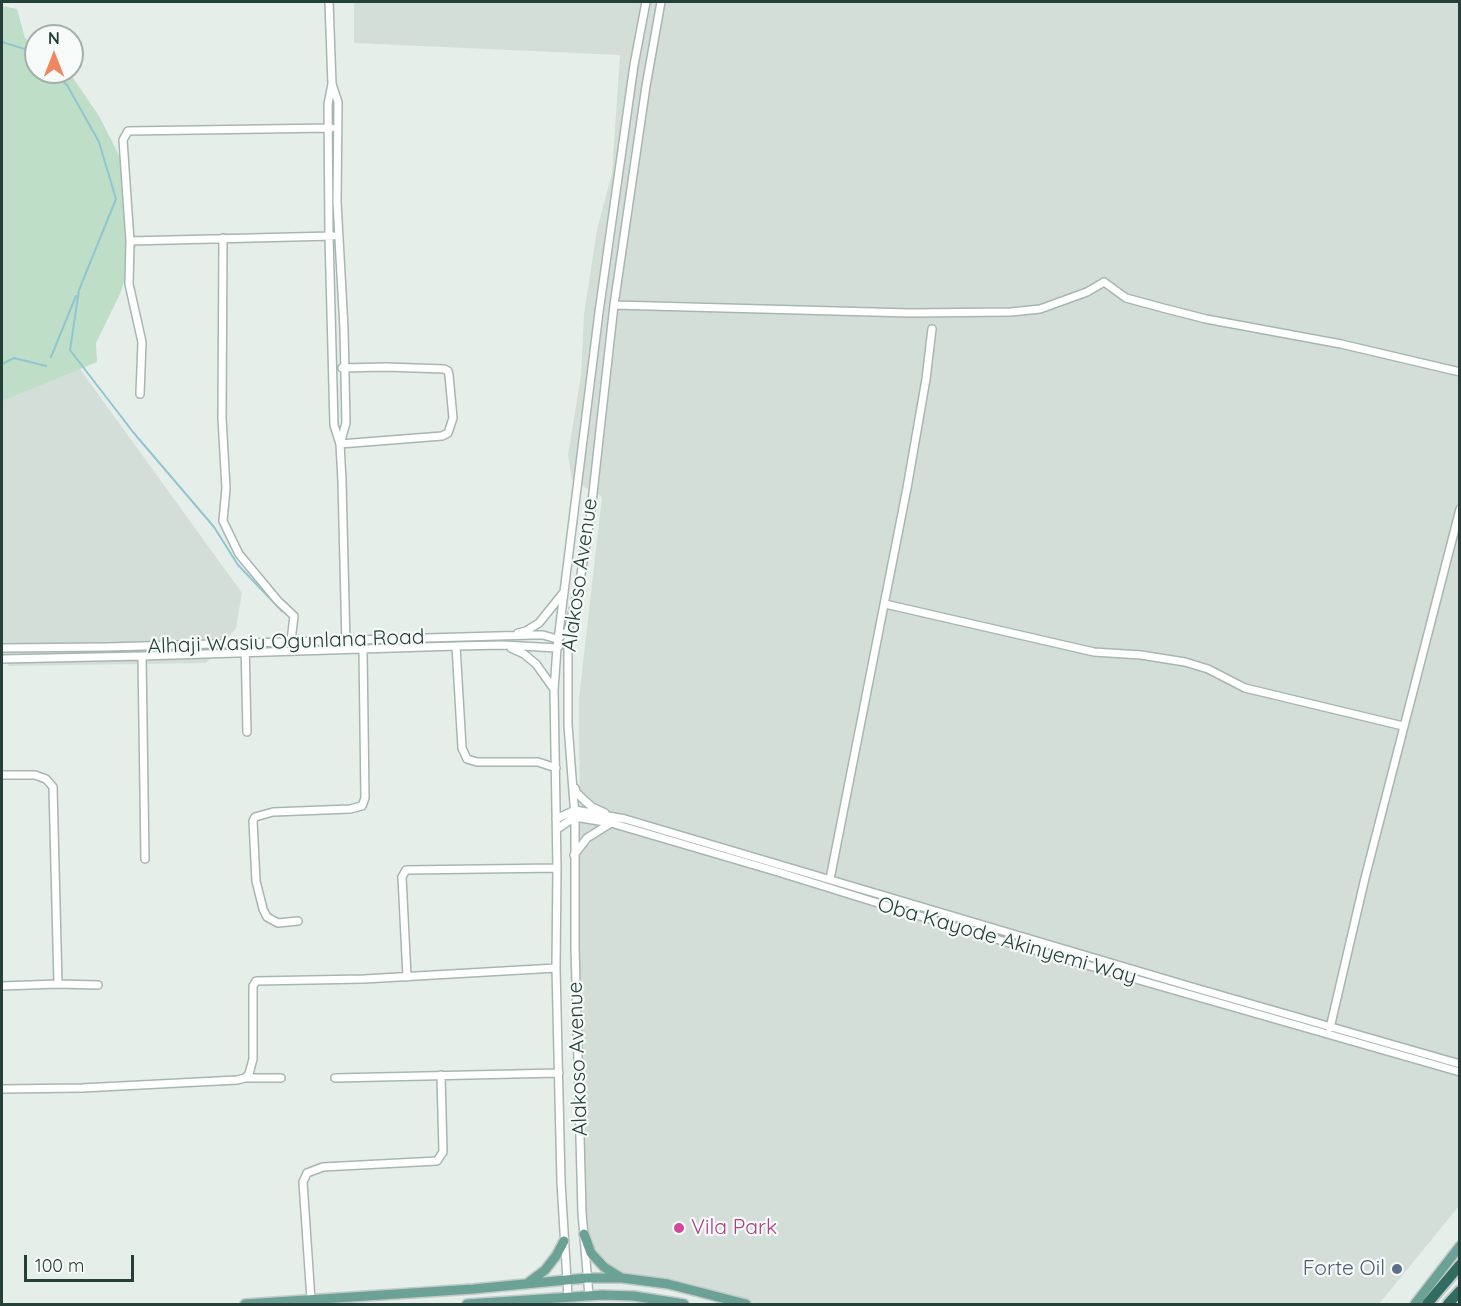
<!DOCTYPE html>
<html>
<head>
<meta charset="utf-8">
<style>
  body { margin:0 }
  #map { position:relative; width:1461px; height:1306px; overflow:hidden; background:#e6eeea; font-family:Quicksand,sans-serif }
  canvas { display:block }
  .frame { position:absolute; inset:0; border:3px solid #254039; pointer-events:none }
  .north { position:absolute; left:24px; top:24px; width:60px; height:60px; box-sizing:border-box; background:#f6faf8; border:2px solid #a2b0ac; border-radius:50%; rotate:0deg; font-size:16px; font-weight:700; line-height:24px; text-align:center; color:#254039 }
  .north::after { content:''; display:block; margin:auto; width:21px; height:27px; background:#ef8763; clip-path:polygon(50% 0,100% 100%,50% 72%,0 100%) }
  .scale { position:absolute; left:24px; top:1255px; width:110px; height:27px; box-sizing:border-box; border:3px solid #254039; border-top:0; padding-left:8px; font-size:18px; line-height:21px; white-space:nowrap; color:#254039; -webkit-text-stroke:4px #f6faf8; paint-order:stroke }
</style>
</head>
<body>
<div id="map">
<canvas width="1461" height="1306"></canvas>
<div class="frame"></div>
<div class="north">N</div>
<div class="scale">100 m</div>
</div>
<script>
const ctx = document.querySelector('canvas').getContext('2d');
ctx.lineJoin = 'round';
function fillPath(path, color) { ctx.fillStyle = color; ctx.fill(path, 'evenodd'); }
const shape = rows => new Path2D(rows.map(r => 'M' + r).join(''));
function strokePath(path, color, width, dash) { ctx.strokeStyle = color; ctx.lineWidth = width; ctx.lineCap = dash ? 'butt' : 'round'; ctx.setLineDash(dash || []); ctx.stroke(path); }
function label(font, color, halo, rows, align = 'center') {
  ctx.font = font + ' Quicksand,sans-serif'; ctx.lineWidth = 4.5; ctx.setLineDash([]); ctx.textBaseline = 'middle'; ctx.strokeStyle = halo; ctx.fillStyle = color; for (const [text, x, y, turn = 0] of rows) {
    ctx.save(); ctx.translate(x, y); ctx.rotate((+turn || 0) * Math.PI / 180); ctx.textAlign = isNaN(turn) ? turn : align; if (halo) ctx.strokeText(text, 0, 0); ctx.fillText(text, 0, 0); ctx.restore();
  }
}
fillPath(shape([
  [354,2,1459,2,1459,1206,1379,1304,760,1304,610,1276,583,1247,578,1050,580,897,579,698,602,497,572,480,568,455,581,375,584,314,597,230,612,173,620,55,354,43],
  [2,321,39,354,80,369,242,593,236,628,206,663,9,666,2,656]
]), '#d4ded9');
fillPath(shape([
  [2,6,17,9,25,38,36,46,36,72,69,72,99,116,120,157,136,246,120,294,96,343,97,362,2,401]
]), '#bfdec8');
strokePath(shape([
  [2,42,28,50,36,58],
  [52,72,67,85,99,142,116,199,79,290],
  [79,290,70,350,133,432,214,527,238,565,282,611],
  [51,357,76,296],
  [2,364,14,358,46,366]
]), '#90c6d1', 2);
const minor = shape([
  [329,2,332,84,338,102,337,202,344,329,346,423,340,444],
  [332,84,328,104,329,236,334,425,340,444,342,481,346,644],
  [223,238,222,418,226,488,223,521,239,554,278,601,294,616,291,641],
  [130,241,123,140,128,131,331,128],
  [614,305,910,313,1011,312,1040,309,1087,292,1104,282,1126,298,1163,308,1206,319,1341,344,1460,372],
  [140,394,142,342,129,284,130,241,333,236],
  [340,444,442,436,448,433,453,418,449,375,448,371,444,369,386,367,342,368],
  [885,604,1094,652,1141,655,1185,662,1208,669,1245,688,1403,726],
  [518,633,526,631,539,623,564,592],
  [245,642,247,732],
  [456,646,462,748,467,759,477,762,538,762,556,768],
  [2,648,107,647,533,635,543,635,557,639,568,631],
  [511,648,524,654,536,664,554,689],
  [142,656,145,859],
  [2,659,142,656,456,646,503,645,557,648,559,646],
  [2,775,35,775,46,779,53,787,58,984],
  [575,788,576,792,584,800,592,807,605,813],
  [556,819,575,810,625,819,1192,987,1460,1064],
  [557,829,575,817,611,823,778,872,968,931,1460,1072],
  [574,855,587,838,611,823],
  [830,879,907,488,926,379,932,329],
  [298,921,278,923,267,917,263,909,256,881,253,821,255,817,273,812,350,809,362,806,365,798,363,650],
  [407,977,402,877,406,870,557,868],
  [2,986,58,984,98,985],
  [1330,1028,1365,878,1460,509],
  [245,1078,281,1078],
  [335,1078,559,1073],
  [2,1089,82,1088,237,1080,245,1078,249,1074,253,1059,253,986,256,981,364,979,556,968],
  [589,1296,582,1213,575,947,575,817,568,725,568,631,579,586,590,520,614,305,646,86,661,2],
  [568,1297,561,1182,556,968,557,868,554,690,557,648,599,312,634,65,646,2],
  [311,1300,303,1182,307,1173,323,1167,437,1161,443,1152,441,1075]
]);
const major = shape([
  [584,1234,591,1253,604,1267,620,1277],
  [529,1282,545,1270,556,1256,564,1241],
  [245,1304,473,1289,587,1278,622,1278,668,1284,746,1304],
  [467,1304,602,1295,634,1296,684,1304],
  [1415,1304,1460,1246]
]);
const highway = shape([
  [1427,1304,1460,1265],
  [1448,1304,1460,1291]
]);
strokePath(minor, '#a8b6b1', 10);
strokePath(major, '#c2cac8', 12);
strokePath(highway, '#c2cac8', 14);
strokePath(minor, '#fff', 7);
strokePath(major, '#6ba295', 9);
strokePath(highway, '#316c60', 10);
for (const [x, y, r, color] of [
  [679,1228,6,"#d1479c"],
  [1397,1269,6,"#5c6f8a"]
]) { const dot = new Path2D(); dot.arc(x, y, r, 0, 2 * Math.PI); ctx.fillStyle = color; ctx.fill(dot); strokePath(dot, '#f6faf8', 2); }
label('21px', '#254039', '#f6faf8', [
  ["Alakoso Avenue",580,575,-82],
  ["Alhaji Wasiu Ogunlana Road",286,642,-2],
  ["Oba Kayode Akinyemi Way",1007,941,16],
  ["Alakoso Avenue",578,1059,-92]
]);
label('21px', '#b23c85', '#f6faf8', [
  ["Vila Park",691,1228]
], 'left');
label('21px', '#4e5e75', '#f6faf8', [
  ["Forte Oil",1385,1269]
], 'right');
</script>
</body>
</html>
